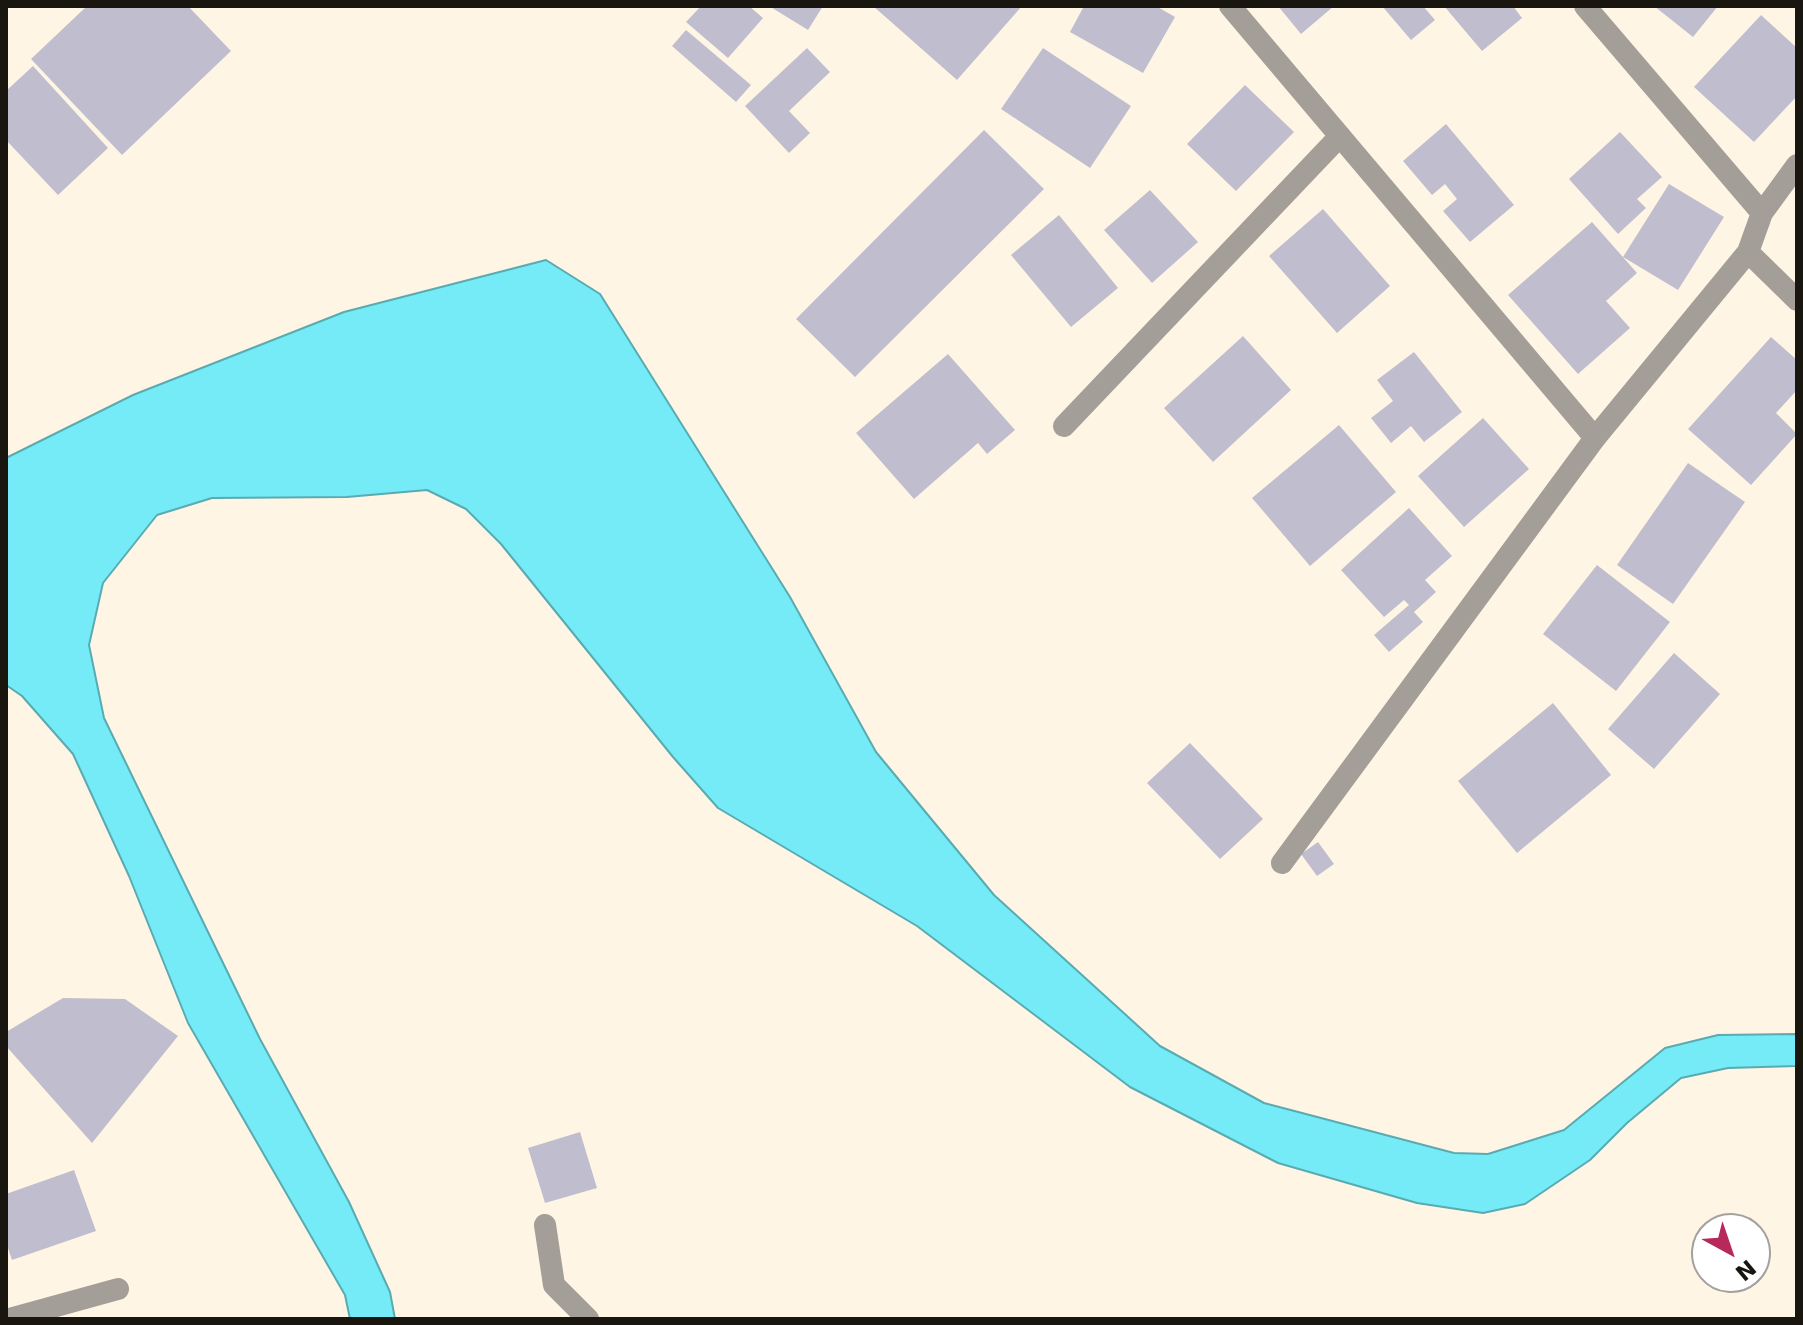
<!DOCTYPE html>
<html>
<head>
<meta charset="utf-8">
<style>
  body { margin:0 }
  #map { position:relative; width:1803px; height:1325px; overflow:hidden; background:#fff5e5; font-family:"DejaVu Sans",sans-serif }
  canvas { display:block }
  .frame { position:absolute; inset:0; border:8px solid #191610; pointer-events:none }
  .north { position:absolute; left:1691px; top:1213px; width:80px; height:80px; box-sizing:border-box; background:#fff; border:2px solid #a3a29f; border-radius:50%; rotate:140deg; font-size:22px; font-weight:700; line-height:32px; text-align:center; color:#191610 }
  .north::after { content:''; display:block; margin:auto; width:28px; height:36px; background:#b8295b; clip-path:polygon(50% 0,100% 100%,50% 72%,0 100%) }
</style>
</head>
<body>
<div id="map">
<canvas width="1803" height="1325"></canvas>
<div class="frame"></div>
<div class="north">N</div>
</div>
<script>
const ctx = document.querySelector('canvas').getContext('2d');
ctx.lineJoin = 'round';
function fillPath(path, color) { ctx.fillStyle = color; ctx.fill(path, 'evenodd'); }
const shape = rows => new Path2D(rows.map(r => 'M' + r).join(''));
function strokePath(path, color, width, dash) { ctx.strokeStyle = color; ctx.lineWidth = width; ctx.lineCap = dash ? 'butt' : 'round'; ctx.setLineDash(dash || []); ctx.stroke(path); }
const water = shape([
  [546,260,600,294,790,597,876,752,994,895,1160,1046,1264,1103,1454,1153,1488,1154,1564,1130,1665,1048,1718,1035,1797,1034,1797,1066,1728,1068,1681,1078,1627,1123,1590,1160,1525,1204,1483,1213,1417,1203,1278,1163,1130,1087,917,926,718,808,673,757,501,544,466,509,427,490,347,497,212,498,157,515,103,583,89,645,104,718,260,1039,349,1202,390,1292,395,1319,350,1319,345,1295,188,1023,129,876,73,754,22,696,6,685,6,458,133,395,344,312,546,260]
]);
fillPath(water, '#74ebf6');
strokePath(water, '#59abb1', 2);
fillPath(shape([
  [87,6,188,6,231,51,122,155,31,59],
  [701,6,749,6,763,18,728,58,686,22],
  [769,6,823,6,808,30],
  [873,6,969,6,972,8,974,6,1022,6,957,80],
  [1084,6,1156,6,1175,17,1143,73,1070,32],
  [1278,6,1334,6,1301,34],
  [1382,6,1423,6,1435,20,1411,40],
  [1444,6,1513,6,1522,18,1482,51],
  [1654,6,1718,6,1693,37],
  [1761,15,1797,48,1797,96,1754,142,1694,87],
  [686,30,751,85,736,102,672,46],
  [807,48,830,72,789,111,810,133,789,153,745,106],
  [1043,48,1131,106,1090,168,1001,109],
  [33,66,108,148,58,195,6,140,6,91],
  [1245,85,1294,132,1236,191,1187,144],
  [1446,124,1514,205,1470,242,1443,211,1457,199,1445,184,1432,195,1403,161],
  [984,130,1044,189,855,377,796,319],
  [1620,132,1662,177,1637,199,1646,208,1618,234,1569,179],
  [1669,184,1724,217,1678,290,1623,257],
  [1150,190,1198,242,1152,283,1104,230],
  [1323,209,1390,286,1337,333,1269,256],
  [1059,215,1118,288,1071,327,1011,255],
  [1592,222,1637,273,1606,301,1630,328,1578,374,1508,295],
  [1243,336,1291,390,1213,462,1164,408],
  [1771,337,1797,360,1797,390,1776,413,1797,434,1751,485,1688,429],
  [1414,352,1462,412,1424,442,1411,426,1391,443,1371,418,1393,401,1377,380],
  [948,354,1015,430,987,454,978,443,914,499,856,433],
  [1483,418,1529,469,1464,527,1418,476],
  [1339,425,1396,492,1310,566,1252,498],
  [1688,463,1745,502,1673,604,1617,565],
  [1409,508,1452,556,1425,580,1436,592,1414,612,1423,622,1389,652,1374,635,1409,605,1404,600,1384,617,1341,570],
  [1597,565,1670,622,1616,691,1543,634],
  [1674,653,1720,694,1654,769,1608,729],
  [1553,703,1611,775,1517,853,1458,781],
  [1190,743,1263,819,1220,859,1147,783],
  [1318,842,1334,864,1317,876,1301,854],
  [63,998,125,999,178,1036,92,1143,6,1046,6,1032],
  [580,1132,597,1188,545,1203,528,1148],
  [74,1170,96,1231,12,1260,6,1242,6,1194]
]), '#c0bece');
strokePath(shape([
  [1230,6,1595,438],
  [1585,6,1762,213],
  [1748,252,1797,300],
  [1064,426,1340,136],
  [1282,863,1595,438,1748,252,1762,213,1797,165],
  [545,1225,554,1285,588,1319],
  [9,1319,118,1289]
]), '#a39e98', 22);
</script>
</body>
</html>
